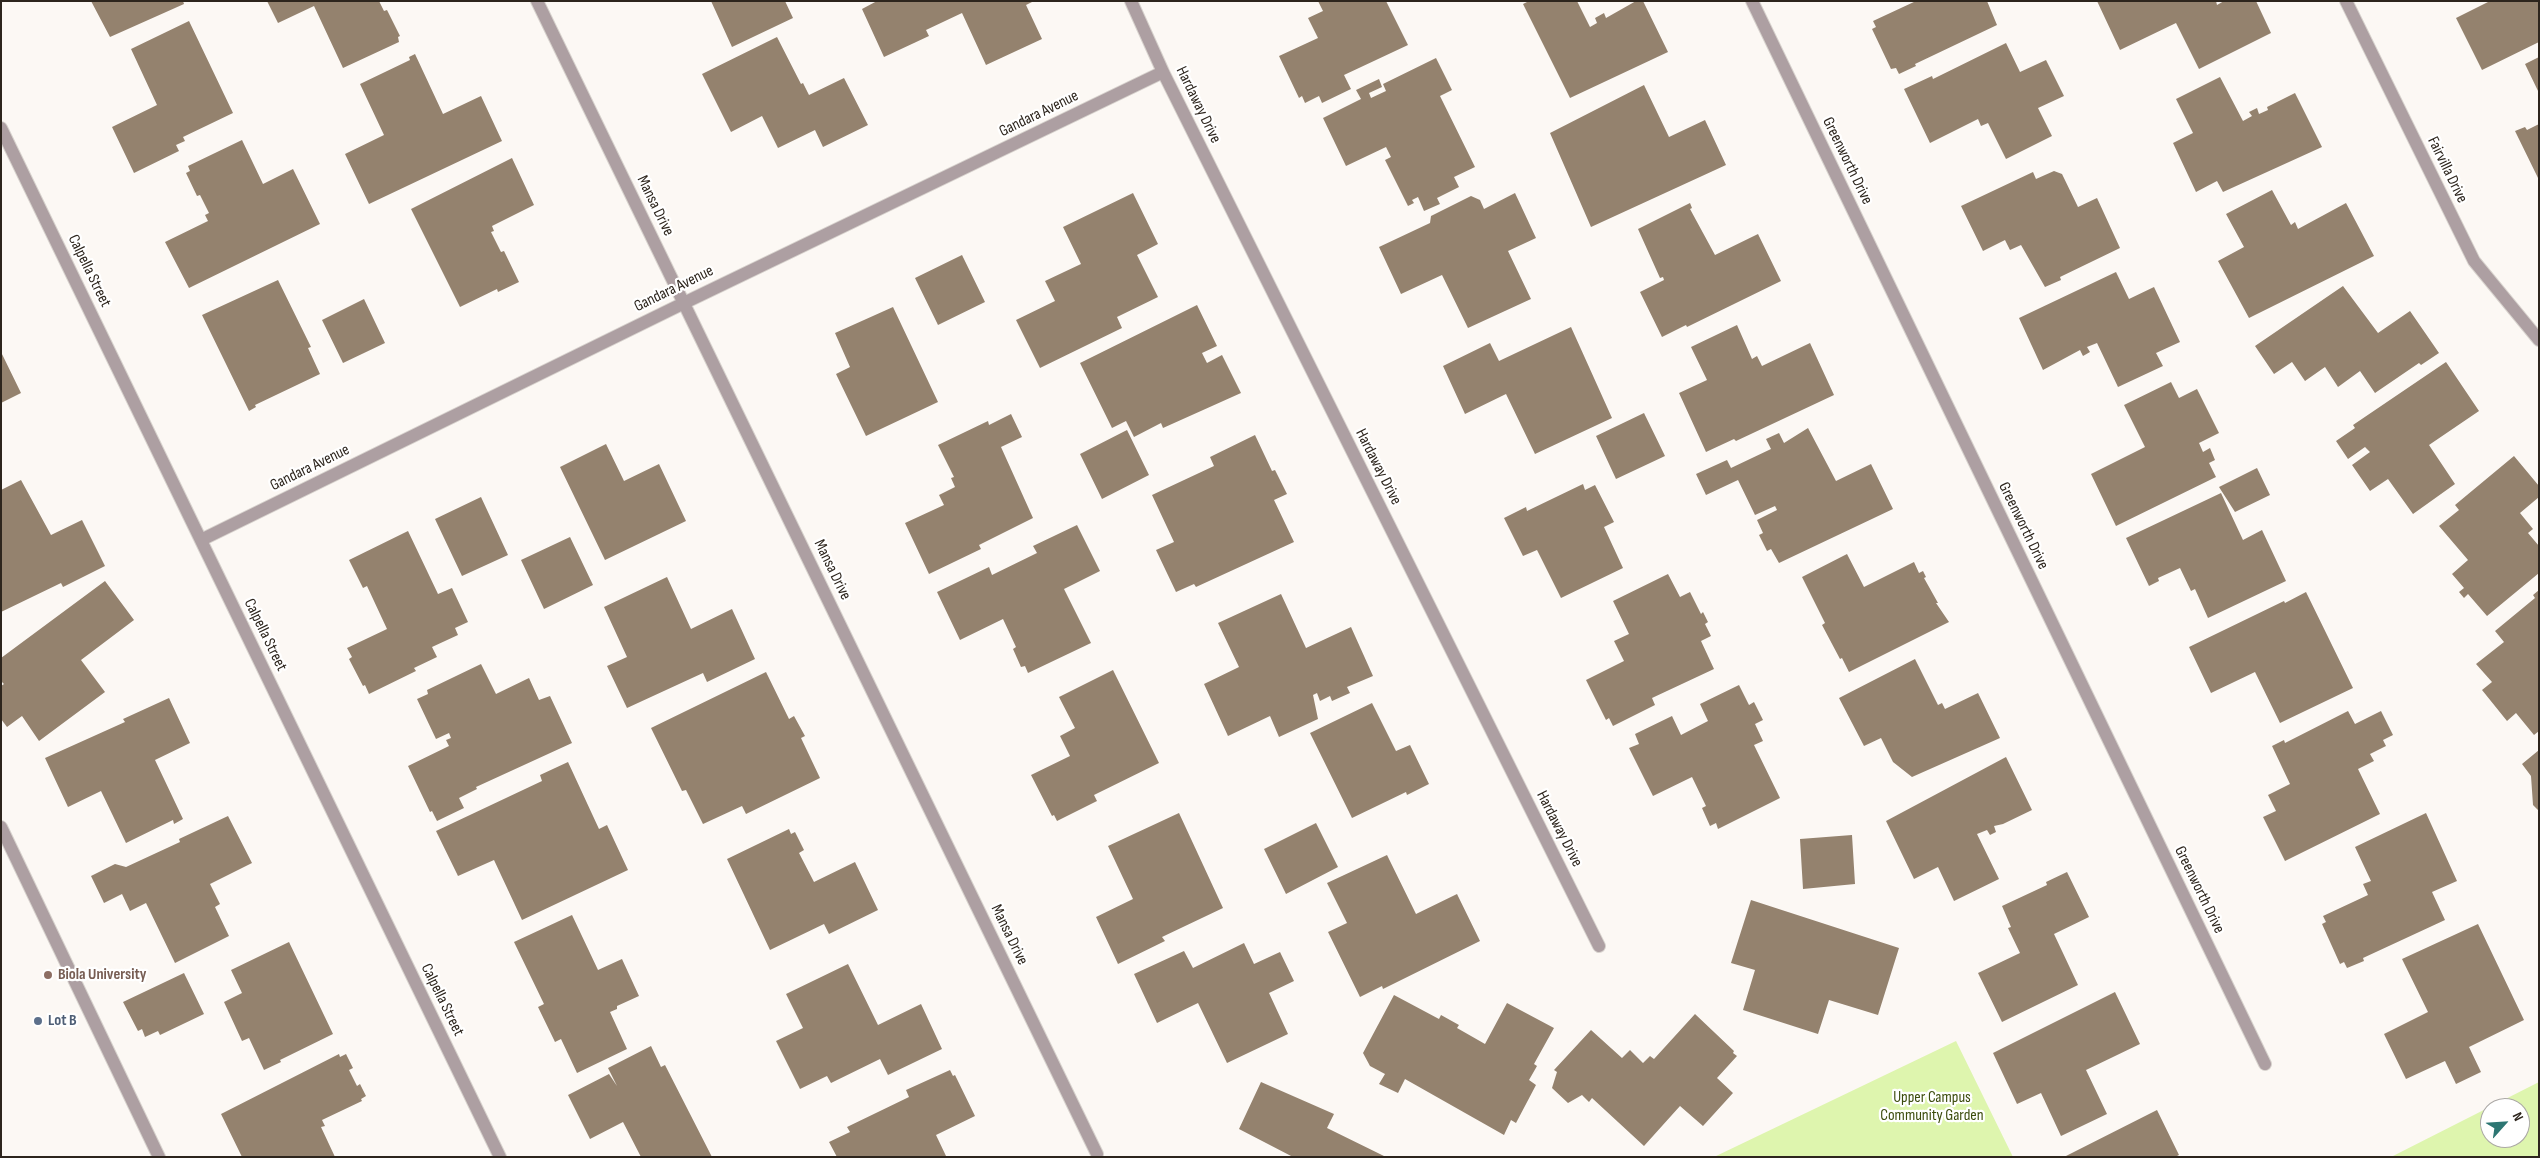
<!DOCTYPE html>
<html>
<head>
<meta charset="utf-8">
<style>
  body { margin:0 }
  #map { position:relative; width:2540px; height:1158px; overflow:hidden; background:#fcf8f4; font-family:"Sofia Sans Condensed",sans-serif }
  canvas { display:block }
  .frame { position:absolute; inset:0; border:2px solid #2d251d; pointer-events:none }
  .north { position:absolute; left:2480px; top:1098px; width:50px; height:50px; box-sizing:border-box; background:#fff; border:1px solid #aba8a5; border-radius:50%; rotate:64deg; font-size:14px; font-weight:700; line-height:20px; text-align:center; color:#2d251d }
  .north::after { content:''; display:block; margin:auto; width:18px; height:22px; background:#2d7673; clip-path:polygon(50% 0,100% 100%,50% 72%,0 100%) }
</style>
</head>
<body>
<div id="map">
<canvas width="2540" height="1158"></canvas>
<div class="frame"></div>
<div class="north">N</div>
</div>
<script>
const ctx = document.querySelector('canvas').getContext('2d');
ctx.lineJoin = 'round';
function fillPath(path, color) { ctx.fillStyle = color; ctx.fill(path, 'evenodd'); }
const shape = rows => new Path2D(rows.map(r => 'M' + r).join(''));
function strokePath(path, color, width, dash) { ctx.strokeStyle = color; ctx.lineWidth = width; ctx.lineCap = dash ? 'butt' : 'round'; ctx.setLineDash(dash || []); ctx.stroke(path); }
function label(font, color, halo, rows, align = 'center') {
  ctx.font = font + ' "Sofia Sans Condensed",sans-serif'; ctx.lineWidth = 4.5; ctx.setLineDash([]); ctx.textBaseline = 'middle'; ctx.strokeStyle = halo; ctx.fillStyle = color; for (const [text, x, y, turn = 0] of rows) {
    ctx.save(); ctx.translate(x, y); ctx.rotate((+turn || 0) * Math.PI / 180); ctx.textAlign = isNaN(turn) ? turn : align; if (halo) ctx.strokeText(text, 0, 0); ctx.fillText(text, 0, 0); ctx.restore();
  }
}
fillPath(shape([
  [1956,1041,2013,1157,1714,1157],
  [2539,1082,2539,1157,2391,1157],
  [2490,1108,2520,1108,2520,1138,2490,1138]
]), '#def5ae');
fillPath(shape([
  [91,1,183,1,184,4,110,37],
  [267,1,379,1,384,11,387,10,400,36,398,37,399,42,343,68,314,6,278,23],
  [711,1,785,1,793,18,732,47],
  [877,1,1034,1,1026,5,1042,39,986,65,962,13,926,30,929,36,884,57,862,9],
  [1318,1,1386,1,1408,45,1344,75,1351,89,1322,103,1319,96,1305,103,1302,96,1299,98,1279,56,1318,38,1308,18,1323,11],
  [1529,1,1577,1,1590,27,1597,23,1595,18,1604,13,1606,18,1636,1,1643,1,1668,52,1570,98,1523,4],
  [1916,1,1987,1,1997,25,1915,64,1916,66,1899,74,1896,68,1891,69,1872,29,1876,27,1873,21],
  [2097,1,2216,1,2217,5,2224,1,2256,1,2271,33,2199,69,2176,23,2120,50],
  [2490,1,2539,1,2539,42,2482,70,2456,18],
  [189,21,233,113,183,137,185,141,176,145,179,151,134,173,112,127,157,105,131,49],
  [777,37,801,84,803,83,809,95,844,78,868,125,823,147,815,130,778,148,762,116,731,132,702,74],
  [2006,43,2020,72,2046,60,2064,96,2038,108,2052,136,2006,159,1988,123,1981,126,1978,119,1930,143,1904,89,1932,76,1933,79],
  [415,54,443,114,481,96,502,141,369,204,345,154,384,135,360,84,410,60,409,57],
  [2539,57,2539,93,2525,64],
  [1436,58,1452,90,1440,96,1475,167,1454,177,1459,187,1437,198,1440,204,1424,211,1418,197,1412,200,1414,203,1408,206,1385,160,1391,157,1386,147,1346,166,1323,118,1361,99,1356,90,1379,79,1382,87,1369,93,1371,98,1386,91,1383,84],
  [2220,77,2243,121,2252,116,2249,112,2257,108,2259,114,2268,110,2267,107,2295,93,2322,147,2223,192,2217,181,2196,192,2173,143,2193,133,2176,99],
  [1644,85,1669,137,1705,120,1726,165,1591,227,1550,133],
  [2539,124,2539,180,2515,131,2525,127,2527,130],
  [242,140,263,184,293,169,320,224,189,288,165,242,208,221,205,215,209,213,200,195,197,196,186,173,190,171,188,166],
  [512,158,534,205,492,226,494,231,491,232,501,252,504,251,519,282,498,292,497,289,460,307,411,209],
  [2054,171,2062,174,2078,207,2097,198,2120,248,2060,277,2061,280,2045,287,2021,245,2010,250,2005,240,1983,251,1961,206,2033,172,2036,179],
  [2272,190,2291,225,2295,222,2298,229,2346,203,2374,256,2249,318,2218,261,2244,247,2226,214],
  [1133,193,1158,244,1137,255,1158,297,1117,317,1122,328,1040,368,1016,320,1055,301,1045,281,1081,264,1063,227],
  [1515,193,1536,238,1508,251,1531,299,1468,328,1442,275,1401,294,1379,247,1430,223,1431,216,1471,196,1480,200,1484,209],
  [1690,203,1692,208,1690,209,1715,255,1758,234,1781,281,1687,327,1686,325,1662,337,1640,292,1664,280,1663,277,1660,278,1638,229],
  [962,255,985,302,938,325,915,278],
  [2116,272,2129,299,2154,287,2180,342,2156,353,2163,366,2118,387,2097,343,2087,347,2090,352,2083,356,2080,350,2043,370,2019,318],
  [278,280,311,347,308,348,320,374,255,405,256,407,249,411,202,315],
  [2343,286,2378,333,2410,311,2439,353,2421,365,2419,363,2375,393,2360,371,2338,387,2325,367,2305,381,2292,362,2274,374,2255,346],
  [364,299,385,343,343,363,322,320],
  [1197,305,1217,346,1202,353,1207,363,1222,355,1241,393,1163,428,1161,423,1134,437,1126,421,1112,428,1080,363],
  [893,307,938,402,866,436,836,374,850,367,835,333],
  [1737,325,1752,359,1757,356,1762,366,1810,343,1834,395,1736,441,1734,439,1706,452,1679,393,1707,380,1691,347],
  [1571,327,1612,418,1535,454,1506,394,1465,414,1443,366,1490,343,1499,361],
  [1,352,21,393,1,403],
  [2446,362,2479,411,2429,445,2455,484,2413,514,2388,479,2370,491,2352,465,2370,452,2365,447,2348,459,2336,441,2355,428,2353,425],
  [2171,382,2179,398,2197,389,2219,433,2199,443,2203,452,2210,448,2215,460,2209,463,2216,477,2116,526,2091,474,2145,447,2124,405],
  [1644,413,1665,456,1616,479,1596,436],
  [1011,414,1022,437,1001,447,1033,518,979,545,981,549,929,574,905,523,944,505,939,495,955,487,951,478,954,477,938,445,988,421,989,425],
  [1808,428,1836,481,1871,464,1893,509,1779,563,1771,549,1767,551,1759,535,1763,533,1757,520,1777,510,1775,506,1755,515,1738,480,1706,495,1696,474,1727,460,1731,468,1771,449,1766,439,1779,433,1784,443],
  [1127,430,1149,475,1102,499,1080,454],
  [1255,435,1272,471,1275,470,1287,494,1274,500,1294,542,1196,587,1194,584,1176,592,1156,550,1174,542,1152,495,1214,466,1210,457],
  [606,444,624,481,659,464,686,521,605,560,560,467],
  [2514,456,2539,486,2539,497,2520,513,2533,529,2528,533,2539,546,2539,573,2487,616,2468,594,2464,598,2459,592,2464,588,2452,574,2468,560,2439,526,2459,510,2455,505],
  [2257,468,2270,495,2235,512,2219,487],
  [21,480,51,535,82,520,105,566,63,587,61,583,1,612,1,490],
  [1583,484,1585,490,1595,485,1614,522,1604,527,1623,568,1561,598,1537,550,1523,556,1504,518,1526,507,1527,511],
  [2221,493,2243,540,2262,530,2286,581,2208,618,2195,589,2191,591,2180,568,2158,578,2159,581,2149,586,2126,538],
  [481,497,508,555,462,576,435,519],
  [1077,525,1100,571,1064,589,1091,643,1028,673,1025,666,1021,667,1013,649,1016,647,1003,619,960,640,937,592,989,567,992,575,1037,553,1033,546],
  [408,531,438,594,452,588,468,622,455,628,458,635,432,647,437,657,414,668,416,671,369,694,365,685,363,686,349,659,352,657,347,648,387,629,367,586,363,588,349,560],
  [570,537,593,585,544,609,521,560],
  [1847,554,1864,587,1914,562,1919,573,1923,571,1926,577,1924,578,1938,603,1936,603,1949,622,1849,672,1842,658,1840,659,1822,625,1825,623,1802,577],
  [1668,574,1680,597,1690,592,1701,614,1703,612,1708,622,1705,624,1711,636,1701,641,1714,669,1652,698,1655,705,1613,726,1609,718,1606,720,1586,680,1624,661,1614,641,1629,634,1613,601],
  [667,577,691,629,732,609,755,659,707,682,703,673,627,708,607,666,627,657,604,607],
  [105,581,134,620,81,660,105,692,39,741,22,716,7,727,1,719,1,686,4,684,1,681,1,658],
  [2539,590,2539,731,2534,735,2516,713,2507,721,2482,690,2492,682,2476,664,2504,642,2495,631,2535,598,2533,595],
  [2306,592,2353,688,2280,723,2255,672,2211,693,2189,647,2284,601,2285,603],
  [1281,594,1306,648,1351,627,1373,676,1347,687,1350,693,1332,701,1330,696,1320,701,1317,693,1313,695,1318,719,1279,737,1270,716,1228,736,1204,684,1239,667,1218,623],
  [1915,659,1938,705,1942,703,1945,709,1978,693,2000,738,1912,777,1893,762,1881,738,1864,746,1839,698],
  [481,664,496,694,529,678,539,700,550,696,572,743,476,787,477,789,459,798,464,808,437,821,432,811,430,812,408,766,449,746,446,740,451,738,449,733,436,739,417,699,428,694,427,690],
  [1113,670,1159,763,1094,795,1097,801,1057,821,1054,815,1052,816,1031,775,1070,756,1060,736,1075,728,1059,697],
  [766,672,789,719,794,716,805,736,801,738,820,778,746,814,742,806,703,824,686,790,682,791,651,728],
  [1739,685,1749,705,1754,702,1763,720,1755,724,1763,741,1754,745,1780,798,1718,829,1716,823,1710,826,1702,808,1706,806,1692,777,1653,796,1629,748,1639,744,1635,734,1672,716,1681,735,1708,721,1700,704],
  [169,698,190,743,155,760,183,819,174,824,173,820,126,843,101,791,68,807,45,758,125,722,123,719],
  [1372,703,1396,751,1410,745,1429,784,1407,795,1406,792,1352,818,1310,733],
  [2348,711,2355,724,2381,711,2393,735,2383,740,2386,746,2370,754,2374,761,2358,769,2380,814,2285,861,2263,817,2276,811,2268,795,2290,784,2272,746,2284,740,2285,743],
  [2539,750,2539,811,2533,805,2531,776,2522,764],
  [2006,757,2032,810,2003,824,1994,826,1996,832,1990,835,1987,830,1977,834,1999,879,1954,901,1938,867,1914,879,1886,821],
  [568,762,599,829,607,825,628,870,522,920,494,860,458,876,436,831,542,781,540,775],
  [1179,813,1223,908,1162,937,1165,941,1118,964,1096,917,1133,899,1108,846],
  [2426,813,2457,881,2432,892,2445,920,2363,958,2364,961,2347,968,2344,962,2340,964,2322,924,2326,922,2323,916,2368,895,2363,884,2371,881,2355,847],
  [228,816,252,863,210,884,220,904,215,907,229,936,175,963,146,903,130,911,122,894,104,903,91,876,115,864,126,867,180,842,179,839],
  [1316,823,1338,867,1286,894,1264,849],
  [789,829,791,834,795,832,804,850,799,853,814,882,855,862,878,910,829,934,824,924,770,950,727,859],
  [1852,835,1855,884,1803,889,1800,839],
  [1387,855,1416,914,1457,894,1480,941,1383,989,1382,986,1360,997,1328,932,1347,923,1327,883],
  [2067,872,2089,917,2054,934,2078,985,2002,1022,1978,973,2020,953,2008,928,2011,927,2002,906,2047,885,2046,882],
  [1751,900,1899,948,1878,1015,1829,1000,1818,1034,1743,1010,1755,970,1731,963],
  [572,915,598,970,622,959,639,996,617,1006,617,1009,610,1012,627,1049,577,1073,561,1039,555,1042,538,1007,544,1004,514,942],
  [2478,924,2524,1020,2469,1047,2481,1072,2456,1084,2445,1061,2406,1079,2384,1034,2428,1012,2402,959],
  [289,942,333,1034,280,1060,281,1062,264,1070,249,1038,242,1041,224,1002,242,993,231,970],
  [1244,943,1254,964,1280,952,1294,981,1269,993,1288,1034,1227,1063,1198,1003,1157,1023,1134,974,1184,951,1193,968],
  [848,964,878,1025,921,1004,942,1049,888,1075,880,1059,831,1083,827,1076,800,1089,776,1041,803,1028,786,994],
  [184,973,204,1014,160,1035,158,1031,145,1037,142,1029,138,1031,123,1002],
  [2115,992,2140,1044,2086,1070,2107,1114,2061,1136,2041,1093,2017,1104,1993,1053],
  [1394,995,1439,1019,1441,1015,1459,1025,1457,1028,1485,1044,1507,1003,1554,1028,1534,1064,1537,1066,1529,1080,1536,1085,1516,1123,1511,1120,1504,1135,1405,1079,1398,1093,1379,1084,1385,1074,1370,1066,1363,1053],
  [1695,1014,1734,1051,1733,1053,1737,1056,1717,1078,1733,1093,1703,1126,1680,1106,1644,1146,1592,1098,1589,1102,1582,1095,1568,1103,1552,1088,1557,1072,1554,1070,1591,1030,1622,1058,1630,1050,1643,1063,1650,1056,1654,1059],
  [651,1046,661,1067,665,1065,712,1157,641,1157,623,1122,590,1139,568,1095,609,1074,617,1086,608,1068],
  [339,1054,340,1057,346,1054,353,1068,349,1070,357,1086,360,1084,366,1096,361,1099,362,1101,322,1120,325,1126,321,1127,335,1157,242,1157,221,1114],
  [950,1070,953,1076,955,1075,975,1116,936,1135,946,1156,837,1157,829,1142,850,1132,847,1127,909,1097,906,1090],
  [1261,1082,1334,1114,1327,1128,1386,1157,1293,1157,1239,1129],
  [2157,1110,2179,1155,2175,1157,2064,1157]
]), '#94826e');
const lane = shape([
  [1,827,159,1157]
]);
const street = shape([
  [537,1,1097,1154],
  [1131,1,1163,72,1599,946],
  [1752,1,2265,1064],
  [2346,1,2474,261,2539,340],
  [1,128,500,1157],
  [201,540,684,303,1163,72]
]);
strokePath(lane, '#d7d2cd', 14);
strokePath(street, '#d7d2cd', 14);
strokePath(lane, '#ad9fa2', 12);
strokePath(street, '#ad9fa2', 12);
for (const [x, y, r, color] of [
  [48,975,5,"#8d6e63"],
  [38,1021,5,"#5c6f8a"]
]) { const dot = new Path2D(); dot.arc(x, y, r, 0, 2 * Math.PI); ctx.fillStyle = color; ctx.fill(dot); strokePath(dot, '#fff', 2); }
label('16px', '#2d251d', '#fff', [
  ["Hardaway Drive",1198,105,64],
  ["Gandara Avenue",1039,114,-26],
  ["Greenworth Drive",1847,161,64],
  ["Fairvilla Drive",2447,170,64],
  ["Mansa Drive",655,206,64],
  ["Calpella Street",89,271,64],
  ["Gandara Avenue",674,289,-26],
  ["Hardaway Drive",1378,467,63],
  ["Gandara Avenue",310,468,-26],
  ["Greenworth Drive",2023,526,64],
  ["Mansa Drive",832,570,64],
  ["Calpella Street",265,635,64],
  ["Hardaway Drive",1559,829,63],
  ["Greenworth Drive",2199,890,64],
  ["Mansa Drive",1009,935,64],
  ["Calpella Street",442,1000,64]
]);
label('bold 16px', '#785e54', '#fff', [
  ["Biola University",58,975]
], 'left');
label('bold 16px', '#4e5e75', '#fff', [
  ["Lot B",48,1021]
], 'left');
label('16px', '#3c4c0d', '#fff', [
  ["Upper Campus",1932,1098],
  ["Community Garden",1932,1116]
]);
</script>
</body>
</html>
